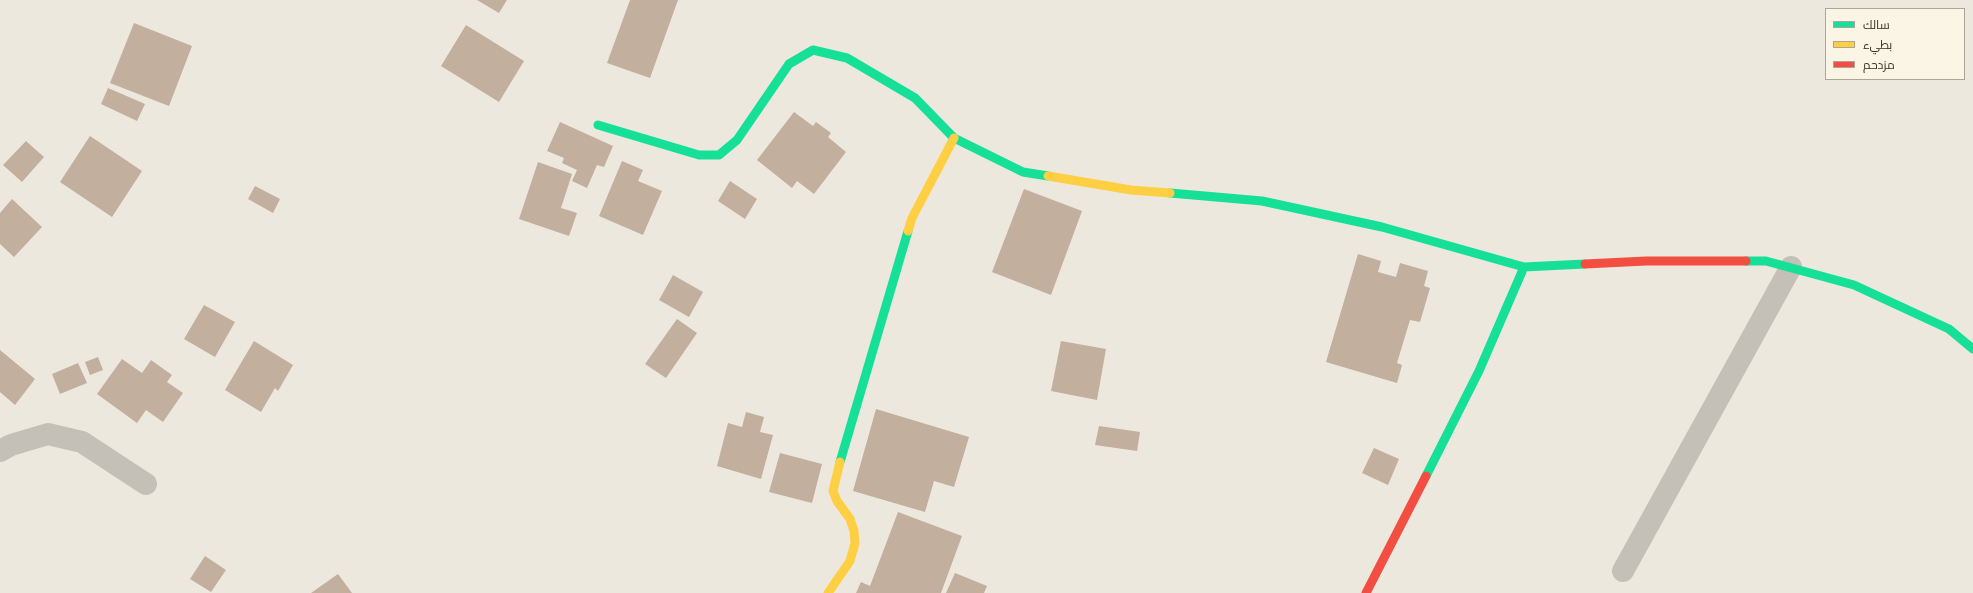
<!DOCTYPE html>
<html>
<head>
<meta charset="utf-8">
<style>
  body { margin:0 }
  #map { position:relative; width:1973px; height:593px; overflow:hidden; background:#ede8dd; font-family:"Alegreya Sans",Cairo,sans-serif }
  canvas { display:block }
  .legend { position:absolute; left:1825px; top:8px; width:140px; height:72px; box-sizing:border-box; background:#faf5e4; border:1px solid #aca598; margin:0; padding:5px 7px; list-style:none; font-size:12px; color:#362e25 }
  .legend li { display:flex; align-items:center; gap:8px; height:20px }
  .legend b { width:20px; border:1px solid #aca598 }
</style>
</head>
<body>
<div id="map">
<canvas width="1973" height="593"></canvas>
<ul class="legend">
<li><b style="height:5px;background:#16e098"></b>سالك</li>
<li><b style="height:5px;background:#ffcf43"></b>بطيء</li>
<li><b style="height:5px;background:#f24e42"></b>مزدحم</li>
</ul>
</div>
<script>
const ctx = document.querySelector('canvas').getContext('2d');
ctx.lineJoin = 'round';
function fillPath(path, color) { ctx.fillStyle = color; ctx.fill(path, 'evenodd'); }
const shape = rows => new Path2D(rows.map(r => 'M' + r).join(''));
function strokePath(path, color, width, dash) { ctx.strokeStyle = color; ctx.lineWidth = width; ctx.lineCap = dash ? 'butt' : 'round'; ctx.setLineDash(dash || []); ctx.stroke(path); }
fillPath(shape([
  [477,0,507,0,499,13],
  [630,0,678,0,650,78,607,63],
  [134,23,192,46,169,106,110,83],
  [466,25,524,61,499,102,441,66],
  [108,88,145,104,137,121,101,104],
  [794,112,813,126,816,122,831,133,828,137,846,152,814,194,797,181,792,188,757,160],
  [560,122,613,146,604,167,597,165,587,188,572,181,577,170,562,163,564,158,547,151],
  [90,136,142,171,112,217,60,182],
  [26,141,44,157,22,182,3,165],
  [622,161,643,170,638,181,662,191,643,235,599,216],
  [538,162,572,174,561,208,577,213,569,236,519,219],
  [730,181,757,199,745,219,718,201],
  [255,186,280,199,273,213,248,199],
  [1024,189,1082,211,1051,295,992,272],
  [12,199,42,227,14,257,0,244,0,213],
  [1358,254,1381,261,1378,272,1396,277,1400,263,1428,271,1424,286,1430,288,1420,322,1410,320,1397,363,1402,365,1397,383,1326,362],
  [673,275,703,292,689,317,659,300],
  [204,305,235,322,215,357,184,339],
  [677,319,697,333,666,378,645,364],
  [254,341,293,365,278,391,275,388,261,412,225,390],
  [1061,341,1106,349,1097,400,1051,391],
  [0,350,35,379,15,405,0,392],
  [98,357,103,370,90,375,85,362],
  [122,359,142,373,151,360,172,375,167,382,183,393,163,422,146,410,137,423,97,394],
  [78,363,87,383,60,394,52,374],
  [876,409,969,437,954,487,934,481,925,512,853,491],
  [746,412,764,417,760,432,773,435,761,479,717,466,728,423,742,427],
  [1099,426,1140,432,1137,451,1095,445],
  [1374,448,1399,459,1388,485,1362,473],
  [780,453,822,464,812,503,769,492],
  [898,512,962,536,941,593,856,593,861,582,870,586],
  [205,556,226,570,211,592,190,579],
  [955,573,987,586,984,593,946,593],
  [338,574,352,593,311,593]
]), '#c2af9e');
strokePath(shape([
  [0,451,11,445,48,434,82,442,146,484],
  [1623,571,1791,267]
]), '#c5c0b7', 22);
strokePath(shape([
  [598,125,699,155,719,155,737,140,789,64,813,50,847,58,915,98,954,138,1023,172,1048,176],
  [1170,193,1262,201,1382,227,1524,267,1585,264],
  [1746,261,1766,261,1854,285,1949,329,1973,349],
  [840,462,908,231],
  [1426,476,1479,371,1524,267]
]), '#16e098', 9);
strokePath(shape([
  [1048,176,1131,190,1170,193],
  [908,231,912,218,954,138],
  [828,593,850,561,855,543,854,531,850,519,837,501,833,491,840,462]
]), '#ffcf43', 9);
strokePath(shape([
  [1585,264,1646,261,1746,261],
  [1366,593,1426,476]
]), '#f24e42', 9);
</script>
</body>
</html>
